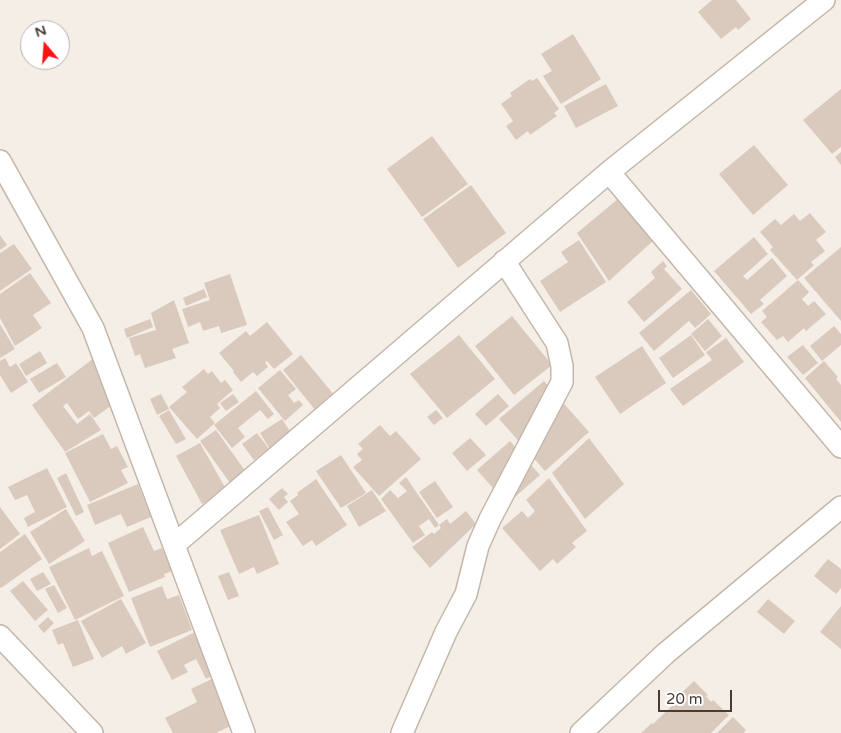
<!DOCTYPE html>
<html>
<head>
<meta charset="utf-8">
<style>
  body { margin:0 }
  #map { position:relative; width:841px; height:733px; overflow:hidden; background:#f5eee6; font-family:"Varela Round",sans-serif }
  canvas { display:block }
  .north { position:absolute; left:20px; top:20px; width:50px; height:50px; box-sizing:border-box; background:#fff; border:1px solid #b6b1ae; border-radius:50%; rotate:342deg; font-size:14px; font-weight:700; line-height:20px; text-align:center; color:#483d34 }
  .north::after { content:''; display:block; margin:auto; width:18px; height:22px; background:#ff1214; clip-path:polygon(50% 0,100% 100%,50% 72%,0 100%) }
  .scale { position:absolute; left:658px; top:690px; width:74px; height:22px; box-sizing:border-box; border:2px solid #483d34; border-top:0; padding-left:6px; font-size:15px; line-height:18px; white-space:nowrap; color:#483d34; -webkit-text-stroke:4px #fff; paint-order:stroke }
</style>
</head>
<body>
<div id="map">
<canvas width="841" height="733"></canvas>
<div class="north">N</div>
<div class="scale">20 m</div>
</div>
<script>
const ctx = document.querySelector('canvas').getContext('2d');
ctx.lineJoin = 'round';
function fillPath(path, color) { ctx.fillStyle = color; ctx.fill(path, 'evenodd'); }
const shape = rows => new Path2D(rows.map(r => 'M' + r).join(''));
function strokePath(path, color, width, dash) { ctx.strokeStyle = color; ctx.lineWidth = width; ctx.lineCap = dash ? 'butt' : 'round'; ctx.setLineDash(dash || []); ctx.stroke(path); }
fillPath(shape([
  [712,0,736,0,751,19,738,30,736,27,721,39,698,12],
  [573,34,601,79,561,104,543,76,552,71,541,54],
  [537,78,559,109,554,113,557,116,530,135,528,131,516,140,506,126,513,121,501,104,512,96,510,93,530,79,532,81],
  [606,84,618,106,576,128,564,106],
  [841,89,841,147,832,154,803,120],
  [432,136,468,184,422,217,387,169],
  [754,145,788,185,753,215,719,174],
  [841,152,841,165,835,157],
  [471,185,506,233,458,268,423,219],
  [619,198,655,239,609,281,577,233],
  [810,213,826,232,816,240,825,251,811,262,814,265,797,280,770,250,773,247,760,232,775,219,781,225,794,214,800,221],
  [0,235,7,245,0,250],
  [754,237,768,254,743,276,747,280,772,258,787,276,760,300,764,304,751,314,714,271],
  [579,240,606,282,560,312,540,281,568,262,561,252],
  [14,244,32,269,0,291,0,253],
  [841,247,841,321,804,278],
  [663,261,667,266,664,269,682,289,644,322,627,302,655,278,651,272],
  [30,273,51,303,33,315,42,328,15,346,0,318,0,294],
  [230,274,247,325,221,333,219,326,203,331,200,322,188,327,182,309,210,300,204,283],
  [798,280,809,292,802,299,808,306,814,301,826,314,806,331,804,328,788,342,783,336,777,340,761,322,767,317,762,311],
  [204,289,207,297,186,306,183,298],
  [691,290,711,314,695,328,689,321,654,351,639,333],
  [174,300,189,343,172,349,176,358,145,368,140,354,135,356,129,338,156,330,151,313],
  [512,316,552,365,514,395,475,346],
  [150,319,153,327,127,338,124,329],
  [708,319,722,336,705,351,691,334],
  [267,322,293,354,274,369,267,361,265,362,268,367,257,376,253,372,241,382,233,372,234,371,219,353,246,331,250,336],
  [0,324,15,349,0,358],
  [834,326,841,334,841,345,822,361,810,346],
  [459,335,495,379,447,418,410,374],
  [691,335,705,355,673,378,659,358],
  [726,338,744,362,683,406,670,389,712,360,706,352],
  [803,345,818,363,803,375,787,357],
  [642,346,666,383,620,414,595,377],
  [40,351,47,363,26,376,19,364],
  [301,355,335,396,316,411,283,370],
  [5,358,10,367,16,363,28,382,11,393,0,375,0,361],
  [94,358,123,397,94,418,89,411,78,419,67,403,63,406,77,424,90,414,101,430,65,452,32,405],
  [824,361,838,377,836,379,841,385,841,422,805,378],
  [57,363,66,377,39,393,30,379],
  [204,369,208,374,212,371,221,383,225,380,233,390,217,404,220,408,210,417,215,423,197,439,169,407,187,392,182,387],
  [280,370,296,389,288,395,294,403,299,400,303,405,285,421,258,388],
  [544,381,589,432,545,471,499,419],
  [256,391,274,414,268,419,260,410,238,428,245,437,232,448,214,425],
  [161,394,169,409,157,415,150,399],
  [233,394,239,402,226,411,220,403],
  [498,394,509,406,486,426,475,414],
  [169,410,186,439,176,444,159,416],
  [436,410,443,418,434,425,427,417],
  [282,419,297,442,274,456,260,433],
  [380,425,390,436,396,431,421,459,379,496,353,467,362,460,357,454,363,449,358,444],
  [216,430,246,472,230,483,200,441],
  [257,433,269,449,254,460,242,444],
  [103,434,111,449,117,446,128,467,121,470,128,483,90,502,65,453],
  [470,438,486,455,467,471,452,453],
  [589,438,624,484,585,519,552,473],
  [510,441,540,475,507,504,477,470],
  [200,443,227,491,202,504,176,456],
  [341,455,366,493,341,508,316,471],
  [47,468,67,507,28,527,24,518,35,512,27,495,15,500,8,487],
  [66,473,84,512,76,516,57,478],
  [406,477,439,525,435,528,429,519,419,526,425,535,413,543,381,499,390,490,398,498,407,491,399,483],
  [549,478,587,531,572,543,576,547,557,564,553,559,540,571,502,528,522,511,528,518,535,511,526,500],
  [316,479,347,525,316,546,312,540,303,546,286,522,299,514,290,501,298,495,297,493],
  [435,481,453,507,437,518,419,492],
  [138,484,151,517,127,527,121,514,95,525,87,505],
  [282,488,288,494,284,497,288,502,279,510,269,499],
  [372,490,386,511,359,527,347,506],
  [0,507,20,534,0,549],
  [268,507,283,535,274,540,259,511],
  [66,509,85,541,49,564,30,532],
  [466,511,476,524,430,568,412,547,432,532,434,534,441,528,439,525,447,519,450,524],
  [259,515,279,564,257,574,254,567,239,574,220,530],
  [143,527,154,551,162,548,172,571,164,574,165,577,129,592,108,543],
  [25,534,42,559,1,588,0,587,0,552],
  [89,548,92,556,102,551,124,596,75,620,49,567],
  [828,559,841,569,841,588,836,594,814,576],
  [43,572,51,584,37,591,30,579],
  [229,572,239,596,228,600,218,576],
  [23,581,48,610,35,621,10,591],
  [54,585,67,608,58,613,45,589],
  [162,586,167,599,179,595,192,630,150,647,131,598],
  [121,599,146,643,126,654,122,646,102,658,81,621],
  [768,599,795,621,784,634,757,612],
  [841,606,841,649,820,632],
  [48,617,54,623,44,633,38,626],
  [78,620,94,659,73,667,63,643,58,645,52,630],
  [197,631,218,673,206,679,196,659,184,665,188,672,172,680,157,651],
  [220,675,243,720,216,733,173,733,165,718,197,702,191,689],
  [694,681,708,695,706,696,711,702,713,700,729,715,711,733,641,733,652,723,653,724,677,701,675,699],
  [733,717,746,730,744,732,745,733,717,733]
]), '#dacabd');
const minor = shape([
  [0,161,93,328,244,733],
  [609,172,841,447],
  [174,545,609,172,824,0],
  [0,636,92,733],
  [402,733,446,632,466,594,478,546,490,519,562,382,562,366,557,343,504,261],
  [581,733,666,653,841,507]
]);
strokePath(minor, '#c4b7aa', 24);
strokePath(minor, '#fff', 21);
</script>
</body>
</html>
